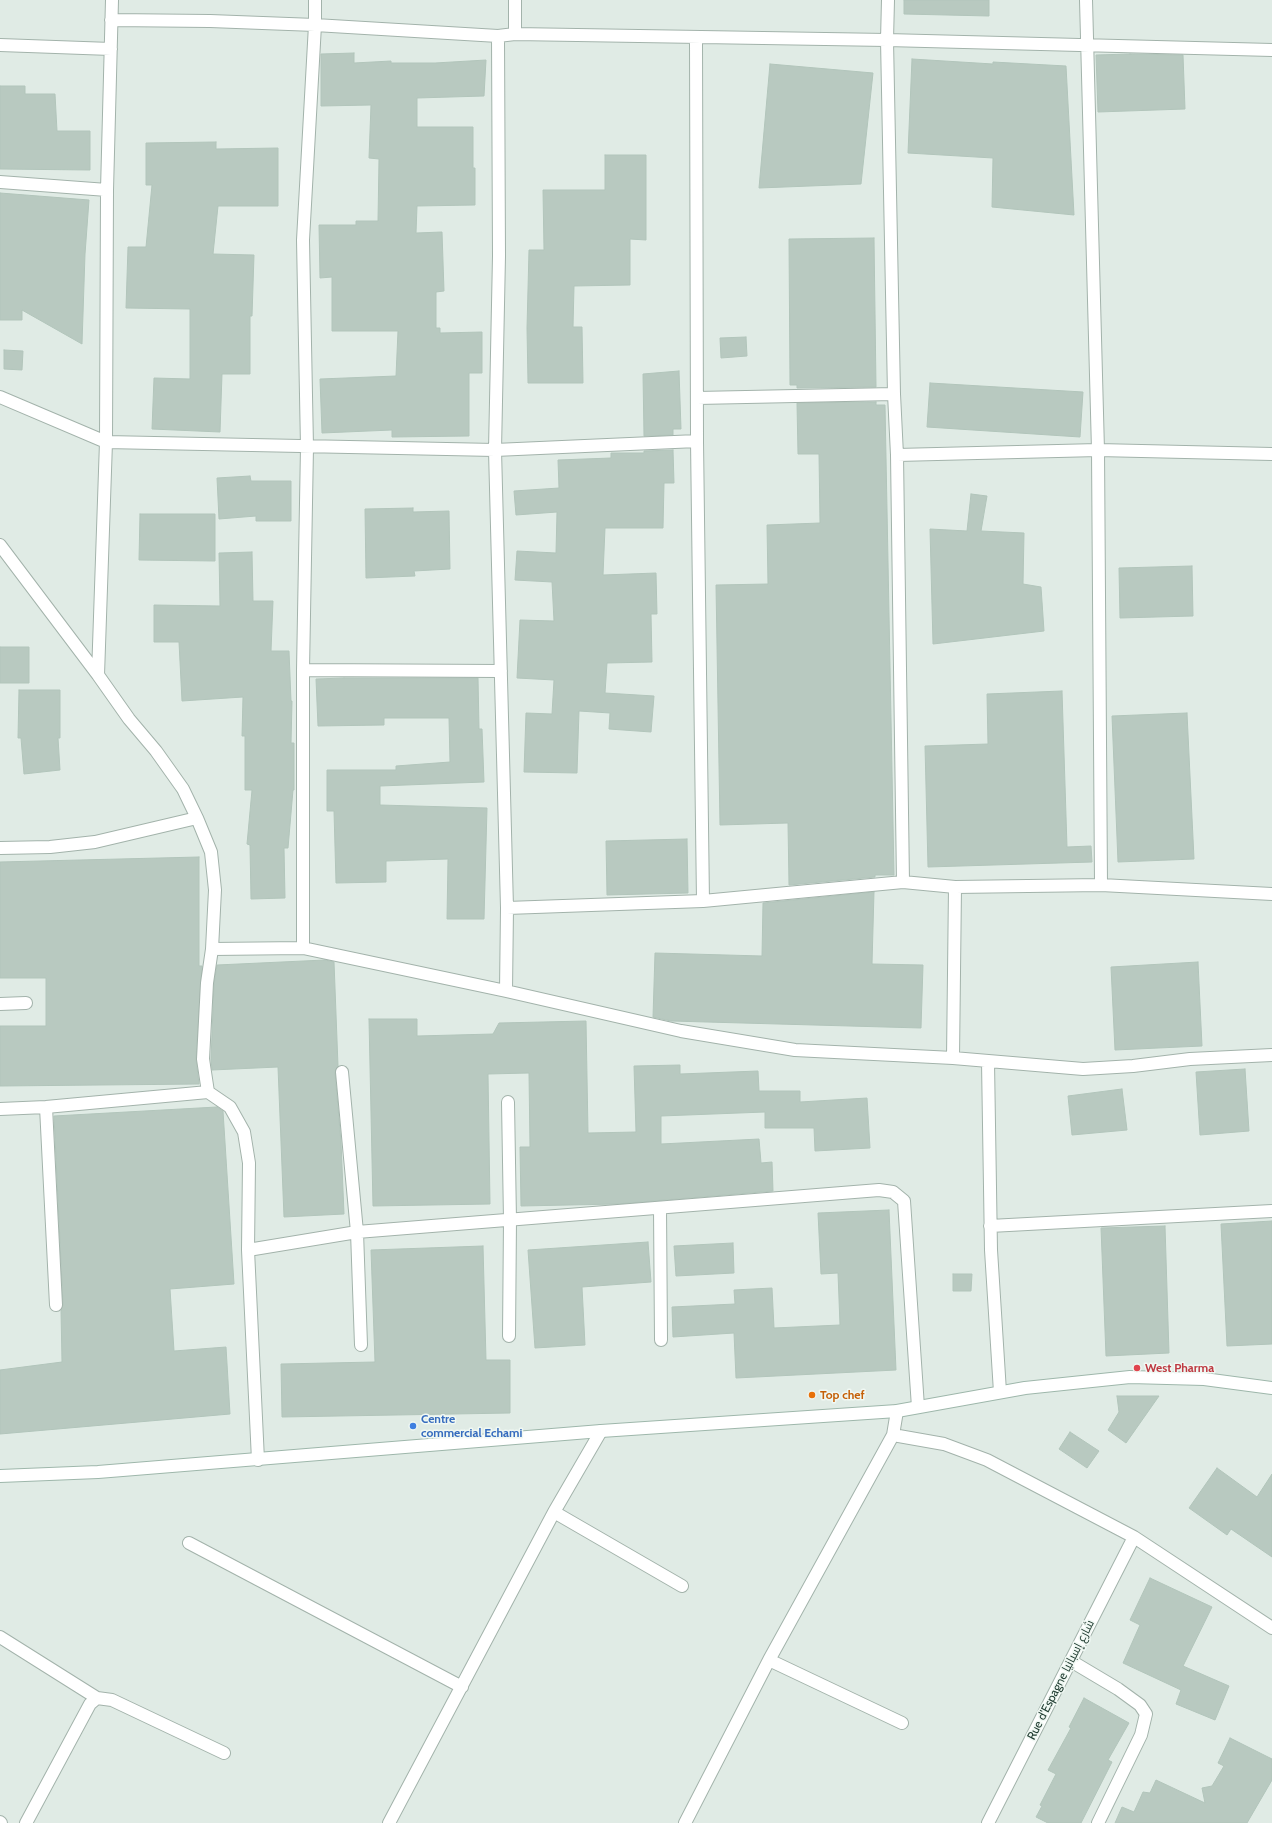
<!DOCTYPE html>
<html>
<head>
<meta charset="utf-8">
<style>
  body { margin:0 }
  canvas { display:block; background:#e0ebe5 }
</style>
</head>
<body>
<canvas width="1272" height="1823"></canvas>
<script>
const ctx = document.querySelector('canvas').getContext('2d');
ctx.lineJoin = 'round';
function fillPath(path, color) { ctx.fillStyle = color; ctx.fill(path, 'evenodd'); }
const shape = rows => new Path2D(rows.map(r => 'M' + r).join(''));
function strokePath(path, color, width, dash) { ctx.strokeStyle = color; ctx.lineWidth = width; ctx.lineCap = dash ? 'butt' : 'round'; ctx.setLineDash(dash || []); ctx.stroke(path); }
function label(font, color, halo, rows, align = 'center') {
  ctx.font = font + ' Cabin,Cairo,sans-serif'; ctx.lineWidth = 3; ctx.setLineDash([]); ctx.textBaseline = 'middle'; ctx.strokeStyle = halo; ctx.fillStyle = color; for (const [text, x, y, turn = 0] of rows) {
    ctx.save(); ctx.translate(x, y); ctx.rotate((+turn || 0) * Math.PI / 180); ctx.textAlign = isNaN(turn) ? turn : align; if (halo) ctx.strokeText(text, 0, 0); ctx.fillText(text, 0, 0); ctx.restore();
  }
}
const building = shape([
  [904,0,989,0,989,16,904,14,904,0],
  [354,53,354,63,391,61,391,63,435,63,486,60,484,96,417,98,417,127,473,127,473,168,475,168,475,205,417,206,416,233,442,232,444,291,436,292,436,328,440,328,440,333,482,332,482,373,469,373,469,436,392,437,392,430,322,433,320,379,396,376,398,331,332,331,332,277,320,278,319,225,356,225,356,221,378,221,379,159,369,158,371,105,321,106,321,54,354,53],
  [1130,54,1183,55,1185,109,1098,112,1096,55,1130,54],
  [912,59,993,64,993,62,1066,66,1074,215,992,207,993,158,908,153,912,59],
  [770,64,873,73,861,184,759,188,770,64],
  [0,86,25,86,25,94,55,94,57,131,90,131,90,170,0,169,0,86],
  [216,142,216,149,278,148,278,206,218,206,213,254,254,255,252,316,250,316,250,374,222,374,220,432,152,429,154,378,190,379,190,309,126,308,128,247,146,247,152,185,146,185,146,143,216,142],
  [605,155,646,155,646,240,630,239,630,285,574,286,573,327,582,327,583,383,528,383,527,328,529,250,544,250,543,190,605,190,605,155],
  [0,193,89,200,85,254,82,344,22,310,22,320,0,320,0,193],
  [874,238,876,387,797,388,797,385,790,385,789,239,874,238],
  [746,337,747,356,721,358,720,338,746,337],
  [4,350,23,351,22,370,4,369,4,350],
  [679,371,681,429,673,429,673,435,644,436,643,374,679,371],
  [930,383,1083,392,1080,437,927,427,930,383],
  [876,402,876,405,885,405,894,875,875,875,875,877,789,885,788,823,720,825,716,585,768,584,767,525,820,523,819,454,798,454,797,403,876,402],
  [673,450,674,483,664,483,663,528,605,528,603,575,656,573,657,614,651,614,652,662,607,663,605,693,654,696,651,732,609,729,610,713,579,711,577,773,524,772,526,713,552,714,554,680,517,678,520,620,554,621,552,582,515,580,517,551,556,553,557,512,516,515,514,491,559,488,558,460,611,458,611,453,644,453,644,451,673,450],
  [250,476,251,481,291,481,291,521,256,521,256,516,219,519,217,478,250,476],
  [971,494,987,496,981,531,1024,533,1023,584,1041,587,1044,631,933,644,930,529,967,531,971,494],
  [413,508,413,512,449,511,450,569,414,571,415,576,366,578,365,509,413,508],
  [140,514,215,514,215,561,139,560,140,514],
  [252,552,253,601,273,601,271,651,289,651,291,701,292,701,291,743,294,743,294,790,293,790,288,848,284,848,285,898,251,899,250,845,247,844,252,790,245,790,245,736,242,736,243,697,182,701,179,642,154,642,154,605,220,606,219,553,252,552],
  [1192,566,1193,616,1120,618,1119,568,1192,566],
  [0,647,29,647,29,683,0,683,0,647],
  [344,678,478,678,479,729,482,729,484,782,380,786,380,805,487,808,484,919,447,919,448,859,386,861,386,882,336,883,334,811,327,811,327,770,396,770,396,766,450,762,449,718,384,718,384,725,318,726,316,679,344,678],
  [19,690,60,690,60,738,58,738,60,770,24,774,21,738,18,738,19,690],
  [1062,691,1067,847,1091,846,1092,862,928,867,925,746,988,744,987,694,1062,691],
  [1187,713,1194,859,1118,862,1112,716,1187,713],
  [687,839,688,893,607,895,606,841,687,839],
  [199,857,199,966,202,966,196,1059,199,1084,0,1086,0,1026,46,1026,46,978,0,978,0,862,199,857],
  [874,892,872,964,923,965,921,1028,671,1021,653,1017,655,953,762,956,763,903,874,892],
  [325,960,334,962,338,1066,335,1073,341,1142,344,1214,284,1217,278,1067,212,1070,211,1059,214,984,217,965,325,960],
  [1198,962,1202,1046,1115,1050,1111,967,1198,962],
  [369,1019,417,1019,417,1036,493,1034,499,1023,586,1021,588,1133,636,1132,634,1066,680,1065,680,1074,758,1071,759,1091,800,1091,800,1102,867,1098,870,1148,815,1151,814,1128,765,1128,765,1112,661,1116,661,1144,759,1139,761,1163,772,1162,773,1191,617,1204,521,1206,520,1147,530,1147,529,1073,488,1074,490,1204,373,1206,369,1019],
  [1245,1069,1249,1131,1200,1135,1196,1072,1245,1069],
  [1122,1089,1127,1130,1072,1135,1068,1096,1122,1089],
  [217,1107,223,1111,234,1284,170,1289,174,1351,226,1347,230,1414,0,1434,0,1370,62,1362,61,1310,63,1305,54,1116,217,1107],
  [889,1210,896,1370,736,1378,734,1333,673,1337,672,1307,735,1304,734,1290,772,1288,774,1328,840,1325,838,1273,821,1274,818,1213,889,1210],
  [1272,1221,1272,1344,1227,1346,1221,1224,1272,1221],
  [1165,1226,1169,1353,1106,1356,1101,1228,1165,1226],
  [648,1242,651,1282,582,1287,585,1345,535,1348,528,1250,648,1242],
  [733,1243,734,1273,676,1276,674,1246,733,1243],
  [483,1246,486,1360,510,1360,510,1413,282,1417,281,1364,375,1362,371,1250,483,1246],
  [953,1274,972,1274,971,1291,953,1291,953,1274],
  [1117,1396,1159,1396,1126,1443,1108,1430,1119,1412,1117,1396],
  [1070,1432,1099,1451,1087,1468,1059,1449,1070,1432],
  [1217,1468,1257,1497,1272,1474,1272,1557,1231,1529,1227,1535,1189,1508,1217,1468],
  [1150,1578,1212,1607,1183,1666,1229,1686,1215,1720,1176,1704,1181,1690,1123,1663,1140,1625,1130,1620,1150,1578],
  [1084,1698,1129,1723,1108,1760,1112,1762,1081,1823,1048,1823,1036,1817,1042,1806,1040,1805,1056,1774,1048,1770,1071,1728,1069,1727,1084,1698],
  [1230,1738,1272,1759,1272,1780,1247,1823,1115,1823,1122,1807,1134,1812,1143,1792,1150,1793,1156,1780,1205,1803,1202,1788,1212,1786,1224,1766,1218,1763,1230,1738]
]);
fillPath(building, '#b8c9c0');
strokePath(building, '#b2c5bb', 1);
const street = shape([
  [515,0,515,34],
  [1086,0,1098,450,1101,885],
  [111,20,210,21,315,25,315,0],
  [498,36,499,256,495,450,507,908,506,991],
  [696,37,697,441,703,901],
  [0,45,111,49],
  [0,182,107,190],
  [0,397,106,442,495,450,697,441],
  [697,398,894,394],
  [897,455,1098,450,1272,454],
  [0,545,98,675,129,719,156,751,183,789,197,818,211,852,215,890,212,949,207,983,203,1059,208,1092],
  [303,670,501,671],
  [98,675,106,442,107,190,112,0],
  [0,848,50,847,95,842,197,818],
  [903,882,897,455,894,394,887,40,1272,50],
  [507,908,703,901,903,882,955,887,1101,885,1272,894],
  [303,948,303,670,307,447,303,240,315,25,498,36,515,34,887,40,888,0],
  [212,949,303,948,506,991,681,1031,795,1050,953,1058,1083,1069,1133,1066,1190,1059,1272,1055],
  [0,1004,26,1003],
  [953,1058,955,887],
  [988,1062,991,1250,1000,1392],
  [342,1072,357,1232,361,1345],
  [508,1102,510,1220,509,1336],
  [46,1107,56,1305],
  [0,1109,46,1107,208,1092,230,1107,244,1132,249,1163,248,1250,258,1460],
  [660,1208,661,1340],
  [990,1226,1272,1211],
  [248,1250,357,1232,879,1190,893,1192,904,1201,918,1407],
  [893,1435,944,1444,987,1460,1134,1537,1272,1628],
  [554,1512,682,1586],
  [189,1543,462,1687],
  [0,1637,97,1698],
  [769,1660,902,1723],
  [1071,1661,1118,1689,1140,1705,1146,1714,1141,1735,1098,1823],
  [0,1822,1,1823],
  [26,1823,90,1704,97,1698,112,1700,224,1753],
  [389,1823,554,1512,601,1431],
  [685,1823,769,1660,893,1435,897,1411],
  [988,1823,1134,1537]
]);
const secondary = shape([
  [0,1476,98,1472,601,1431,897,1411,1025,1388,1130,1377,1204,1379,1272,1388]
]);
strokePath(street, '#a3b3ab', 14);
strokePath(secondary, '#9eb7ab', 14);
strokePath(street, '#fff', 12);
strokePath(secondary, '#fff', 12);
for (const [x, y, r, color] of [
  [1137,1368,4,"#e0444e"],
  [812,1395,4,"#e8710a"],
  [413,1426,4,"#3f7fe0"]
]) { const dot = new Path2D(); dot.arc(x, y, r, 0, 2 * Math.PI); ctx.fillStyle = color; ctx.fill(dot); strokePath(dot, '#f0f8f3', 1.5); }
label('bold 12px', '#be3a42', '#f0f8f3', [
  ["West Pharma",1145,1368]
], 'left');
label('bold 12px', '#c56008', '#f0f8f3', [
  ["Top chef",820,1395]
], 'left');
label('bold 12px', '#366cbe', '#f0f8f3', [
  ["Centre",421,1419],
  ["commercial Echami",421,1433]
], 'left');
label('12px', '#203c31', '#f0f8f3', [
  ["Rue d'Espagne شارع إسبانيا",1061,1680,-63]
]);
</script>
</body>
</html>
